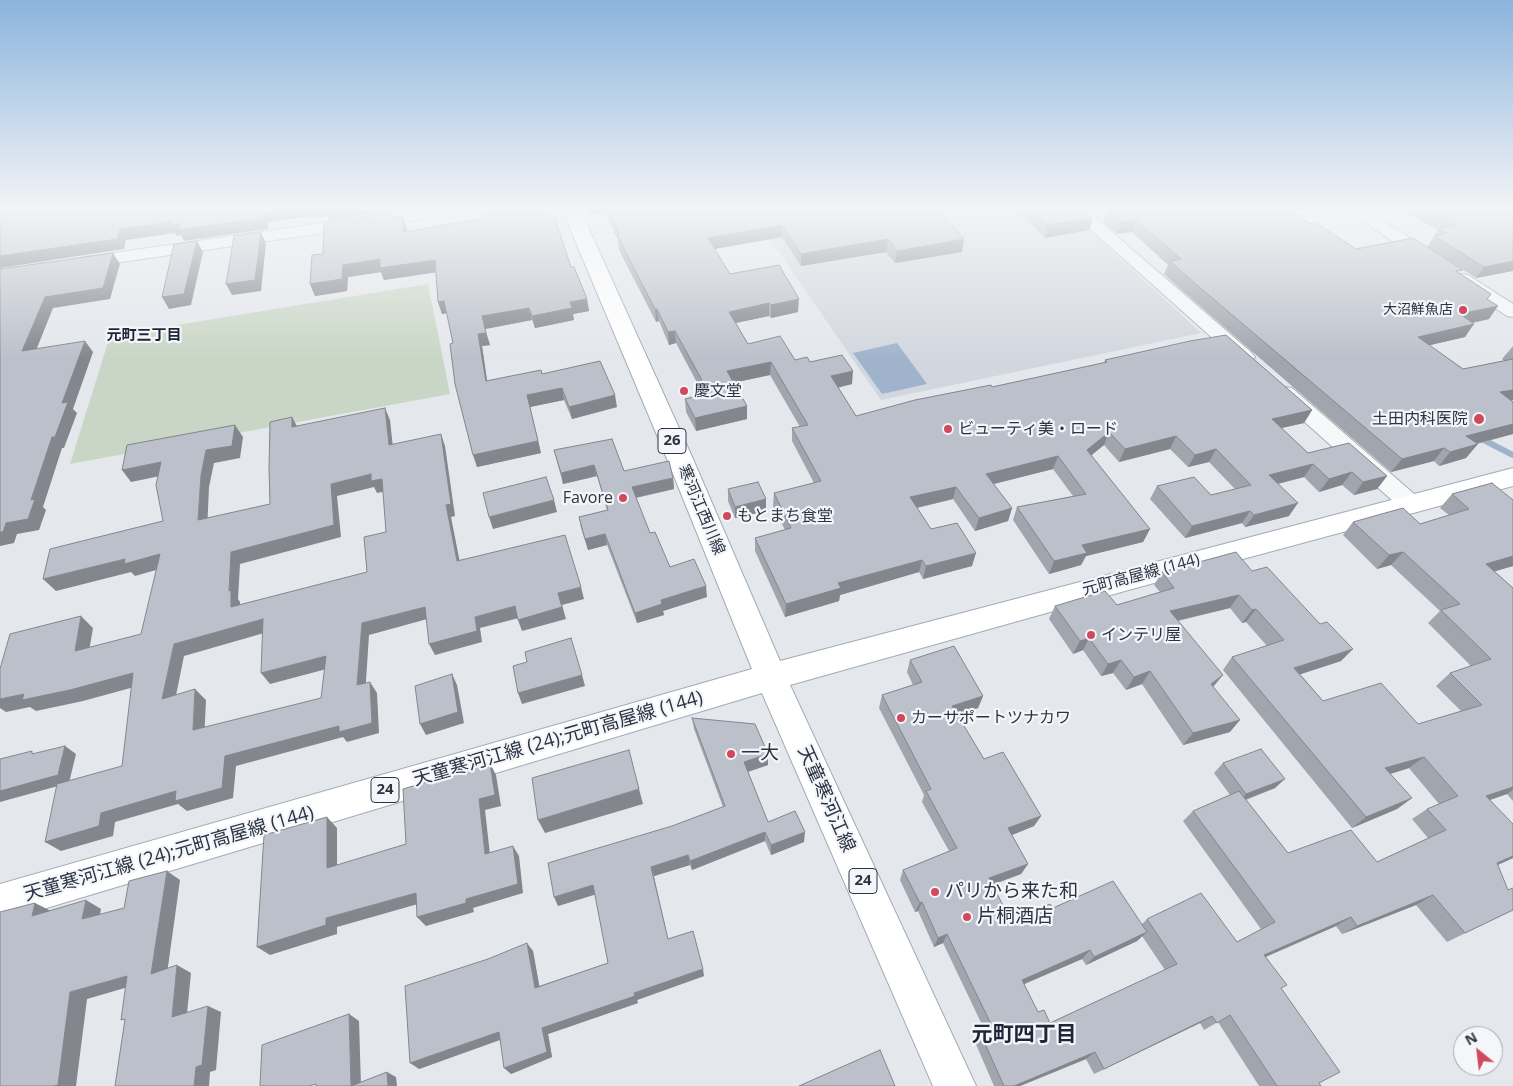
<!DOCTYPE html>
<html>
<head>
<meta charset="utf-8">
<style>
  body { margin:0 }
  #map { position:relative; width:1513px; height:1086px; overflow:hidden; background:#e4e7ec; font-family:"Open Sans",sans-serif }
  canvas { display:block }
  .north { position:absolute; left:1453px; top:1026px; width:50px; height:50px; box-sizing:border-box; background:#f4f6f9; border:1px solid #a4a8b1; border-radius:50%; rotate:331deg; font-size:14px; font-weight:700; line-height:20px; text-align:center; color:#2b3445 }
  .north::after { content:''; display:block; margin:auto; width:18px; height:22px; background:#d1495b; clip-path:polygon(50% 0,100% 100%,50% 72%,0 100%) }
</style>
</head>
<body>
<div id="map">
<canvas width="1513" height="1086"></canvas>
<div class="north">N</div>
</div>
<script>
const ctx = document.querySelector('canvas').getContext('2d');
ctx.lineJoin = 'round';
function fillPath(path, color) { ctx.fillStyle = color; ctx.fill(path, 'evenodd'); }
const shape = rows => new Path2D(rows.map(r => 'M' + r).join(''));
function strokePath(path, color, width, dash) { ctx.strokeStyle = color; ctx.lineWidth = width; ctx.lineCap = dash ? 'butt' : 'round'; ctx.setLineDash(dash || []); ctx.stroke(path); }
function label(font, color, halo, rows, align = 'center') {
  ctx.font = font + ' "Open Sans","Noto Sans JP",sans-serif'; ctx.lineWidth = 4.5; ctx.setLineDash([]); ctx.textBaseline = 'middle'; ctx.strokeStyle = halo; ctx.fillStyle = color; for (const [text, x, y, turn = 0] of rows) {
    ctx.save(); ctx.translate(x, y); ctx.rotate((+turn || 0) * Math.PI / 180); ctx.textAlign = isNaN(turn) ? turn : align; if (halo) ctx.strokeText(text, 0, 0); ctx.fillText(text, 0, 0); ctx.restore();
  }
}
fillPath(shape([
  [762,207,1065,207,1201,333,881,400,749,209]
]), '#d2d6de');
fillPath(shape([
  [428,284,450,394,70,464,110,336]
]), '#c9d6c5');
fillPath(shape([
  [897,343,927,384,882,394,853,353]
]), '#9fb4cc');
strokePath(shape([
  [1478,437,1513,455]
]), '#9fb4cc', 6);
const minor = shape([
  [434,207,477,207,475,210,470,212,86,267,80,266,78,262,80,258,86,257,434,207],
  [1066,207,1083,207,1252,353,1255,357,1252,361,1245,363,1238,361,1066,207],
  [1343,207,1361,207,1433,253,1435,257,1433,261,1427,262,1421,261,1343,207],
  [1462,274,1468,275,1513,304,1513,317,1507,316,1456,283,1453,279,1456,275,1462,274],
  [1285,387,1292,388,1420,499,1423,505,1420,511,1412,513,1404,511,1278,398,1275,393,1278,388,1285,387]
]);
const major = shape([
  [561,207,579,207,693,459,780,661,1513,468,1513,486,1132,589,790,685,976,1086,933,1086,762,693,0,922,0,884,752,669,667,459,561,207]
]);
strokePath(minor, '#a9aeb7', 2);
strokePath(major, '#a3abb8', 2);
fillPath(minor, '#f7f8fa');
fillPath(major, '#fff');
fillPath(shape([
  [587,207,936,207,962,252,895,263,886,252,801,266,782,237,715,249,730,274,798,312,771,318,769,316,736,323,748,344,795,360,810,362,852,384,838,388,856,416,1104,363,1105,360,1312,410,1304,423,1281,428,1308,453,1387,476,1377,489,1354,495,1342,485,1319,492,1304,477,1278,484,1289,516,1245,527,1242,523,1185,538,1150,499,1157,486,1211,495,1235,489,1209,462,1188,467,1170,449,1119,462,1104,445,1091,455,1150,529,1143,542,1086,556,1081,565,1049,574,1013,520,1017,507,1073,496,1053,469,993,484,1012,508,1008,521,975,531,953,499,917,508,931,529,972,566,923,579,919,572,840,595,839,601,785,617,755,551,755,538,785,530,773,506,774,493,814,483,792,441,792,428,800,427,770,375,733,383,747,406,747,419,696,431,686,412,685,399,703,394,676,343,669,345,659,321,656,322,619,250,618,240,605,212,591,215],
  [1014,207,1081,207,1093,218,1089,230,1045,238],
  [1086,207,1114,207,1091,212],
  [1397,207,1513,207,1513,271,1476,278,1429,248,1460,274,1487,299,1489,319,1473,323,1465,337,1429,345,1463,369,1504,361,1502,359,1513,346,1513,400,1511,401,1513,402,1513,434,1477,444,1466,458,1439,466,1434,461,1391,472,1178,287,1164,274,1168,265,1132,232,1117,234,1103,222,1107,210,1280,211,1310,224,1356,249,1427,247,1438,230],
  [544,214,587,299,589,311,573,314,574,320,535,328,532,320,485,329,490,345,482,346,487,381,542,374,617,407,572,419,564,400,530,407,541,453,477,467,447,313,442,314,438,302,436,272,384,280,381,272,348,277,347,291,315,296,310,284,323,254,393,217,406,227,407,231],
  [554,450,624,471,673,478,674,489,636,498,650,533,670,567,707,597,663,611,664,615,637,623,607,545,588,550,581,528,579,517,607,510,597,476,563,484],
  [1492,483,1513,566,1494,571,1513,588,1513,801,1507,794,1490,800,1513,858,1498,865,1513,910,1447,942,1416,905,1342,934,1336,926,1266,957,1281,988,1319,1083,1321,1086,1259,1086,1218,1022,1204,1030,1200,1023,1094,1074,1086,1059,1020,1086,994,1086,975,1042,981,1035,986,1033,943,943,934,947,918,911,915,912,900,880,903,870,949,851,922,802,924,795,879,708,882,695,913,685,907,672,910,660,983,696,978,708,957,715,984,759,1041,816,1034,826,1012,835,1028,864,1021,874,992,885,1011,921,1053,908,1142,924,1147,919,1237,942,1261,929,1183,821,1193,811,1230,795,1214,773,1223,763,1275,788,1246,800,1288,853,1377,862,1428,838,1412,819,1427,809,1439,804,1409,768,1390,774,1412,798,1397,809,1352,828,1223,670,1232,657,1267,646,1246,622,1242,623,1230,608,1178,621,1213,687,1230,732,1183,745,1142,684,1126,690,1113,673,1101,676,1083,650,1073,654,1049,619,1055,606,1117,605,1160,592,1154,585,1162,572,1252,571,1341,661,1300,674,1323,701,1418,724,1461,711,1436,686,1450,673,1471,666,1428,623,1440,611,1391,565,1377,569,1343,535,1353,522,1420,524,1449,515,1440,508,1452,494],
  [1142,936,1165,970,1050,1023,1038,1012,1024,984,1082,959,1086,965,1137,941],
  [728,489,766,499,766,511,735,518,728,501],
  [692,718,768,765,748,772,768,822,804,842,771,855,765,841,692,870,690,865,654,876,668,939,704,976,637,1000,638,1003,548,1034,552,1057,511,1074,500,1040,419,1069,488,959,533,951,539,986,608,963,595,894,558,906,672,826,723,807,694,729]
]), '#a1a5ae');
fillPath(shape([
  [296,207,391,207,391,211,329,220,327,216,313,218,313,216,268,222,268,229,184,241,181,235,177,236,175,233,126,240,124,249,0,268,0,256,120,229],
  [590,207,605,207,605,212,591,215],
  [1092,207,1114,207,1091,212],
  [402,215,406,227,408,243,404,232],
  [1093,218,1089,230,1045,238,1048,225],
  [1136,220,1132,232,1117,234,1122,222],
  [782,225,782,237,708,250,708,238],
  [261,232,266,243,261,291,232,295,226,284],
  [888,239,886,252,801,266,801,254],
  [964,239,962,252,895,263,897,251],
  [197,241,203,252,191,305,169,309,162,297],
  [113,253,120,264,110,299,53,308,31,363,22,351,45,297],
  [380,259,435,260,438,272,384,280,381,272,348,277,347,291,315,296,310,284,343,265],
  [1513,261,1513,270,1512,271,1476,278,1484,267],
  [587,299,589,311,573,314,574,320,535,328,532,316,570,302],
  [799,299,798,312,771,318,771,305],
  [444,301,448,313,442,314,438,302],
  [769,303,769,316,730,324,729,312],
  [1498,306,1489,319,1451,327,1460,314],
  [529,308,532,320,485,329,490,345,482,346,489,394,486,381,478,334,482,316],
  [655,309,657,309,659,321,656,322],
  [1474,324,1465,337,1409,350,1418,337],
  [675,331,676,343,669,345,668,332],
  [85,341,93,352,73,409,77,413,64,448,62,448,43,507,46,510,39,530,17,534,14,543,0,546,0,532,6,523,31,500,62,403],
  [771,362,770,375,727,384,727,371],
  [853,371,852,384,830,389,831,376],
  [562,388,564,400,530,407,541,453,477,467,473,455,527,395],
  [1513,390,1513,400,1489,406,1500,392],
  [615,395,617,407,572,419,569,407],
  [747,406,747,419,696,431,695,418],
  [385,408,390,420,394,457,389,445],
  [1312,410,1304,423,1264,432,1272,419],
  [292,417,299,430,292,427],
  [1513,424,1513,434,1455,449,1466,436],
  [235,425,243,437,240,458,214,463,209,487,207,532,198,520,201,475,206,450],
  [1109,432,1104,445,1082,463,1087,450],
  [441,434,445,446,455,516,451,517,462,573,457,561,446,505],
  [1176,436,1170,449,1119,462,1125,449],
  [1478,444,1466,458,1439,466,1450,452],
  [1444,448,1434,461,1391,472,1402,459],
  [1216,449,1209,462,1188,467,1195,455],
  [1058,456,1053,469,982,487,986,474],
  [161,462,170,474,131,482,122,470],
  [1313,464,1304,477,1261,488,1269,475],
  [594,465,597,476,563,484,561,473],
  [1352,472,1342,485,1319,492,1329,479],
  [371,474,382,479,388,491,377,493,374,487,337,496,341,537,240,564,238,599,240,602,240,618,231,607,229,591,231,552,331,484],
  [1387,476,1377,489,1354,495,1363,482],
  [673,478,674,489,634,498,632,487],
  [956,487,953,499,907,510,910,497],
  [766,499,766,511,735,518,735,507],
  [554,500,557,512,493,529,489,517],
  [1298,503,1289,516,1245,527,1254,515],
  [1012,508,1008,521,975,531,979,518],
  [1250,511,1242,523,1185,538,1192,526],
  [1150,529,1143,542,1086,556,1081,565,1049,574,1054,561,1082,545],
  [605,534,607,545,588,550,585,539],
  [1403,552,1391,565,1377,569,1389,555],
  [976,553,972,566,923,579,926,566],
  [160,554,170,566,135,576,131,572,56,591,43,579,125,559],
  [1513,556,1513,566,1473,578,1486,564],
  [922,560,919,572,840,595,839,601,785,617,786,604,838,583],
  [706,586,707,597,663,611,664,615,637,623,635,613,661,600],
  [581,587,584,599,562,605,566,619,522,631,518,620,558,593],
  [1239,595,1230,608,1162,624,1170,611],
  [515,606,519,618,480,628,482,642,435,655,429,644,475,617],
  [425,607,431,618,369,635,365,696,357,685,362,623],
  [1256,609,1246,622,1242,623,1252,610],
  [81,616,93,628,87,663,75,651],
  [263,619,271,631,184,656,173,710,162,699,174,644],
  [1089,638,1083,650,1073,654,1080,641],
  [1353,649,1341,661,1283,680,1294,668],
  [326,656,334,667,270,684,261,673],
  [1121,660,1113,673,1101,676,1108,664],
  [1150,671,1142,684,1126,690,1134,677],
  [133,673,145,684,83,701,36,711,30,707,6,712,0,708,0,699,24,694],
  [452,674,457,685,464,723,426,735,420,724],
  [582,675,585,686,522,704,518,693],
  [1223,675,1213,687,1211,684],
  [370,682,377,693,379,733,347,742,343,737,236,766,233,798,187,811,178,804,115,822,113,836,61,851,45,842,101,813,225,756],
  [195,689,206,700,204,741,193,730],
  [983,696,978,708,948,718,952,706],
  [1240,720,1230,732,1183,745,1193,733],
  [65,746,76,754,69,783,0,802,0,791],
  [768,754,768,765,744,773,744,762],
  [1424,757,1409,768,1371,780,1385,768],
  [490,763,496,775,501,806,485,810,491,864,485,854,479,799],
  [1285,779,1275,788,1236,803,1246,794],
  [1513,787,1513,790,1507,794,1469,807,1486,796],
  [639,789,643,804,545,833,538,820],
  [1412,798,1397,809,1352,828,1366,817],
  [1041,816,1034,826,1002,839,1008,828],
  [327,817,337,828,337,878,327,868],
  [765,832,765,841,692,870,690,861],
  [805,832,804,842,771,855,771,845],
  [513,846,519,856,523,893,473,908,474,912,426,926,417,917,466,899],
  [688,855,690,865,654,876,651,867],
  [1513,856,1513,858,1479,873,1497,863],
  [1028,864,1021,874,983,888,989,878],
  [167,871,180,880,166,981,151,974],
  [593,885,597,894,558,906,554,897],
  [416,893,425,902,337,927,337,934,270,955,257,947,326,918],
  [1433,895,1416,905,1342,934,1357,926],
  [86,900,101,909,98,928,82,919],
  [922,902,918,911,915,912,920,903],
  [35,903,51,911,32,916],
  [1351,917,1336,926,1251,963,1264,955],
  [1147,932,1137,941,1086,965,1094,957],
  [947,934,943,943,934,947,938,938],
  [527,943,533,951,541,995,535,988],
  [1090,950,1082,959,1015,988,1022,980],
  [177,965,191,973,186,1024,172,1017],
  [703,969,704,976,637,1000,638,1003,548,1034,552,1057,511,1074,504,1068,542,1028,634,993],
  [127,976,142,983,87,999,76,1086,54,1086,70,992],
  [208,1006,221,1012,216,1070,210,1072,209,1086,194,1086,196,1067],
  [349,1014,359,1021,361,1086,351,1086],
  [1212,1016,1200,1023,1094,1074,1104,1069],
  [499,1032,505,1038,419,1069,410,1063],
  [1095,1052,1086,1059,1020,1086,1014,1086],
  [387,1072,396,1077,397,1086,388,1086]
]), '#83868d');
const building = shape([
  [0,207,296,207,264,212,263,218,178,230,180,224,171,225,172,222,120,229,117,239,0,256,0,207],
  [325,207,340,207,325,210,325,207],
  [483,207,542,207,544,214,553,213,571,267,574,267,587,299,570,302,572,308,532,316,529,308,482,316,486,333,478,334,486,381,541,370,542,374,600,361,615,395,569,407,562,388,527,395,538,441,473,455,455,384,450,344,453,343,444,301,438,302,435,260,380,268,380,259,343,265,342,279,310,284,312,255,323,254,324,222,392,213,392,217,402,215,404,232,485,218,483,207],
  [607,207,936,207,964,239,897,251,888,239,801,254,782,225,708,238,730,274,779,265,799,299,771,305,769,303,729,312,748,344,780,336,795,360,807,357,810,362,842,355,853,371,831,376,856,416,915,400,991,385,992,387,1107,362,1105,360,1190,341,1226,335,1312,410,1272,419,1308,453,1349,443,1387,476,1363,482,1352,472,1329,479,1313,464,1269,475,1298,503,1254,515,1250,511,1192,526,1157,486,1194,477,1211,495,1251,485,1216,449,1195,455,1176,436,1125,449,1109,432,1087,450,1150,529,1082,545,1087,553,1054,561,1017,507,1086,494,1058,456,986,474,1012,508,979,518,956,487,910,497,931,529,957,523,976,553,926,566,922,560,838,583,841,588,786,604,755,538,791,528,774,493,821,481,792,428,808,425,771,362,727,371,747,406,695,418,685,399,709,393,675,331,668,332,657,309,655,309,618,237,619,234,607,207],
  [1029,207,1081,207,1093,218,1048,225,1029,207],
  [1122,207,1275,207,1280,211,1289,210,1310,224,1316,223,1356,249,1413,238,1463,270,1456,271,1491,294,1487,299,1498,306,1460,314,1474,324,1418,337,1463,369,1513,359,1513,390,1500,392,1513,402,1513,424,1466,436,1478,444,1450,452,1444,448,1402,459,1184,274,1170,261,1181,259,1136,220,1122,222,1107,210,1122,207],
  [1423,207,1513,207,1513,261,1484,267,1434,236,1447,233,1439,229,1455,225,1423,207],
  [261,232,255,280,226,284,234,236,261,232],
  [197,241,184,294,162,297,174,244,197,241],
  [113,253,103,288,45,297,22,351,85,341,62,403,68,402,55,437,52,437,31,500,35,499,28,519,6,523,3,532,0,532,0,269,113,253],
  [385,408,389,445,441,434,451,504,446,505,457,561,565,535,581,587,558,593,562,607,518,620,515,606,475,617,477,631,429,644,425,607,362,623,357,685,370,682,372,723,339,732,339,726,225,756,222,788,175,801,176,791,101,813,99,826,45,842,57,784,122,766,133,673,70,690,22,700,24,694,0,699,0,669,10,634,81,616,75,651,141,634,160,554,124,564,125,559,43,579,50,549,163,521,156,485,161,462,122,470,127,445,235,425,232,446,206,450,201,475,198,520,270,504,269,468,270,422,292,417,292,427,385,408],
  [371,474,371,481,382,479,386,532,364,537,367,572,231,607,231,590,229,591,231,552,334,525,331,484,371,474],
  [263,619,261,673,326,656,321,698,193,730,195,689,162,699,174,644,263,619],
  [612,439,624,471,669,461,673,478,632,487,650,533,655,532,670,567,694,559,706,586,661,600,662,604,635,613,605,534,585,539,579,517,608,510,594,465,561,473,554,450,612,439],
  [546,477,554,500,489,517,483,493,546,477],
  [758,482,766,499,735,507,728,489,758,482],
  [1492,483,1513,500,1513,556,1486,564,1513,588,1513,787,1486,796,1513,824,1513,856,1497,863,1508,890,1513,888,1513,910,1465,933,1433,895,1357,926,1351,917,1264,955,1287,985,1281,988,1340,1072,1319,1083,1321,1086,1277,1086,1230,1015,1217,1023,1212,1016,1104,1069,1095,1052,1014,1086,1004,1086,981,1035,994,1030,947,934,938,938,922,902,920,903,903,870,957,848,926,791,931,789,882,695,922,682,910,660,954,646,983,696,952,706,984,759,1003,752,1041,816,1008,828,1028,864,989,878,1011,921,1050,904,1053,908,1113,881,1147,932,1094,957,1090,950,1022,980,1038,1012,1044,1010,1050,1023,1177,964,1147,919,1201,893,1237,942,1275,922,1193,811,1239,791,1288,853,1351,830,1377,862,1446,830,1427,809,1458,796,1424,757,1385,768,1412,798,1366,817,1232,657,1284,640,1256,609,1252,610,1239,595,1170,611,1223,675,1211,684,1240,720,1193,733,1150,671,1134,677,1121,660,1108,664,1089,638,1080,641,1055,606,1105,591,1117,605,1174,588,1162,572,1236,552,1252,571,1267,567,1320,624,1327,622,1353,649,1294,668,1323,701,1381,683,1418,724,1482,705,1450,673,1491,659,1441,610,1460,604,1403,552,1389,555,1353,522,1403,508,1420,524,1469,509,1452,494,1492,483],
  [571,638,582,675,518,693,513,666,527,662,525,652,571,638],
  [452,674,458,712,420,724,415,686,452,674],
  [692,718,755,724,768,754,744,762,768,822,795,811,805,832,771,845,765,832,690,861,688,855,651,867,668,939,693,931,703,969,634,993,635,996,542,1028,547,1052,504,1068,499,1032,410,1063,405,986,488,959,527,943,535,988,608,963,593,885,554,897,548,863,672,826,725,806,692,718],
  [65,746,58,775,0,791,0,759,32,751,32,754,65,746],
  [1261,749,1285,779,1246,794,1223,763,1261,749],
  [629,750,639,789,538,820,532,778,629,750],
  [490,763,495,795,479,799,485,854,513,846,518,884,466,899,466,903,417,917,416,893,326,918,326,925,257,947,264,835,327,817,327,868,406,844,403,789,490,763],
  [167,871,151,974,177,965,172,1017,208,1006,202,1065,196,1067,194,1086,115,1086,125,1019,121,1020,127,976,70,992,58,1085,54,1086,0,1086,0,912,35,903,32,916,86,900,82,919,124,908,129,881,167,871],
  [349,1014,351,1086,387,1072,388,1086,316,1086,316,1084,309,1086,260,1086,262,1045,349,1014],
  [880,1050,895,1086,799,1086,880,1050]
]);
fillPath(building, '#bbc0ca');
strokePath(building, '#83868d', 1);
const sky = ctx.createLinearGradient(0, 0, 0, 359);
sky.addColorStop(0, '#8bb4dd');
sky.addColorStop(0.58, '#f3f4f6');
sky.addColorStop(1, '#f3f4f600');
ctx.fillStyle = sky;
ctx.fillRect(0, 0, 1513, 359);
for (const [x, y, r, color] of [
  [1463,310,5,"#d1495b"],
  [684,391,5,"#d1495b"],
  [1479,419,6,"#d1495b"],
  [948,429,5,"#d1495b"],
  [623,498,5,"#d1495b"],
  [727,516,5,"#d1495b"],
  [1091,635,5,"#d1495b"],
  [901,718,5,"#d1495b"],
  [731,754,5,"#d1495b"],
  [935,892,5,"#d1495b"],
  [967,917,5,"#d1495b"]
]) { const dot = new Path2D(); dot.arc(x, y, r, 0, 2 * Math.PI); ctx.fillStyle = color; ctx.fill(dot); strokePath(dot, '#f4f6f9', 2); }
label('14px', '#2b3445', '#f4f6f9', [
  ["大沼鮮魚店",1453,310]
], 'right');
label('bold 15px', '#1d2536', '#f4f6f9', [
  ["元町三丁目",144,336]
]);
for (const [x, y, w] of [
  [672,441,28],
  [385,790,28],
  [863,881,28]
]) { const box = new Path2D(); box.roundRect(x - w / 2, y - 12.5, w, 25, 4); ctx.fillStyle = '#f4f6f9'; ctx.fill(box); strokePath(box, '#2b3445', 1); }
label('bold 15px', '#2b3445', null, [
  ["26",672,441],
  ["24",385,790],
  ["24",863,881]
]);
label('16px', '#2b3445', '#f4f6f9', [
  ["慶文堂",694,391],
  ["土田内科医院",1468,419,"right"],
  ["ビューティ美・ロード",958,429],
  ["Favore",613,498,"right"],
  ["もとまち食堂",737,516],
  ["インテリ屋",1101,635],
  ["カーサポートツナカワ",911,718]
], 'left');
label('16px', '#2b3445', '#f4f6f9', [
  ["寒河江西川線",701,510,67],
  ["元町高屋線 (144)",1141,575,-15]
]);
label('19px', '#2b3445', '#f4f6f9', [
  ["天童寒河江線 (24);元町高屋線 (144)",558,739,-16],
  ["天童寒河江線",826,799,66],
  ["天童寒河江線 (24);元町高屋線 (144)",169,854,-16]
]);
label('19px', '#2b3445', '#f4f6f9', [
  ["一大",741,754],
  ["パリから来た和",945,892],
  ["片桐酒店",977,917]
], 'left');
label('bold 21px', '#1d2536', '#f4f6f9', [
  ["元町四丁目",1024,1035]
]);
</script>
</body>
</html>
